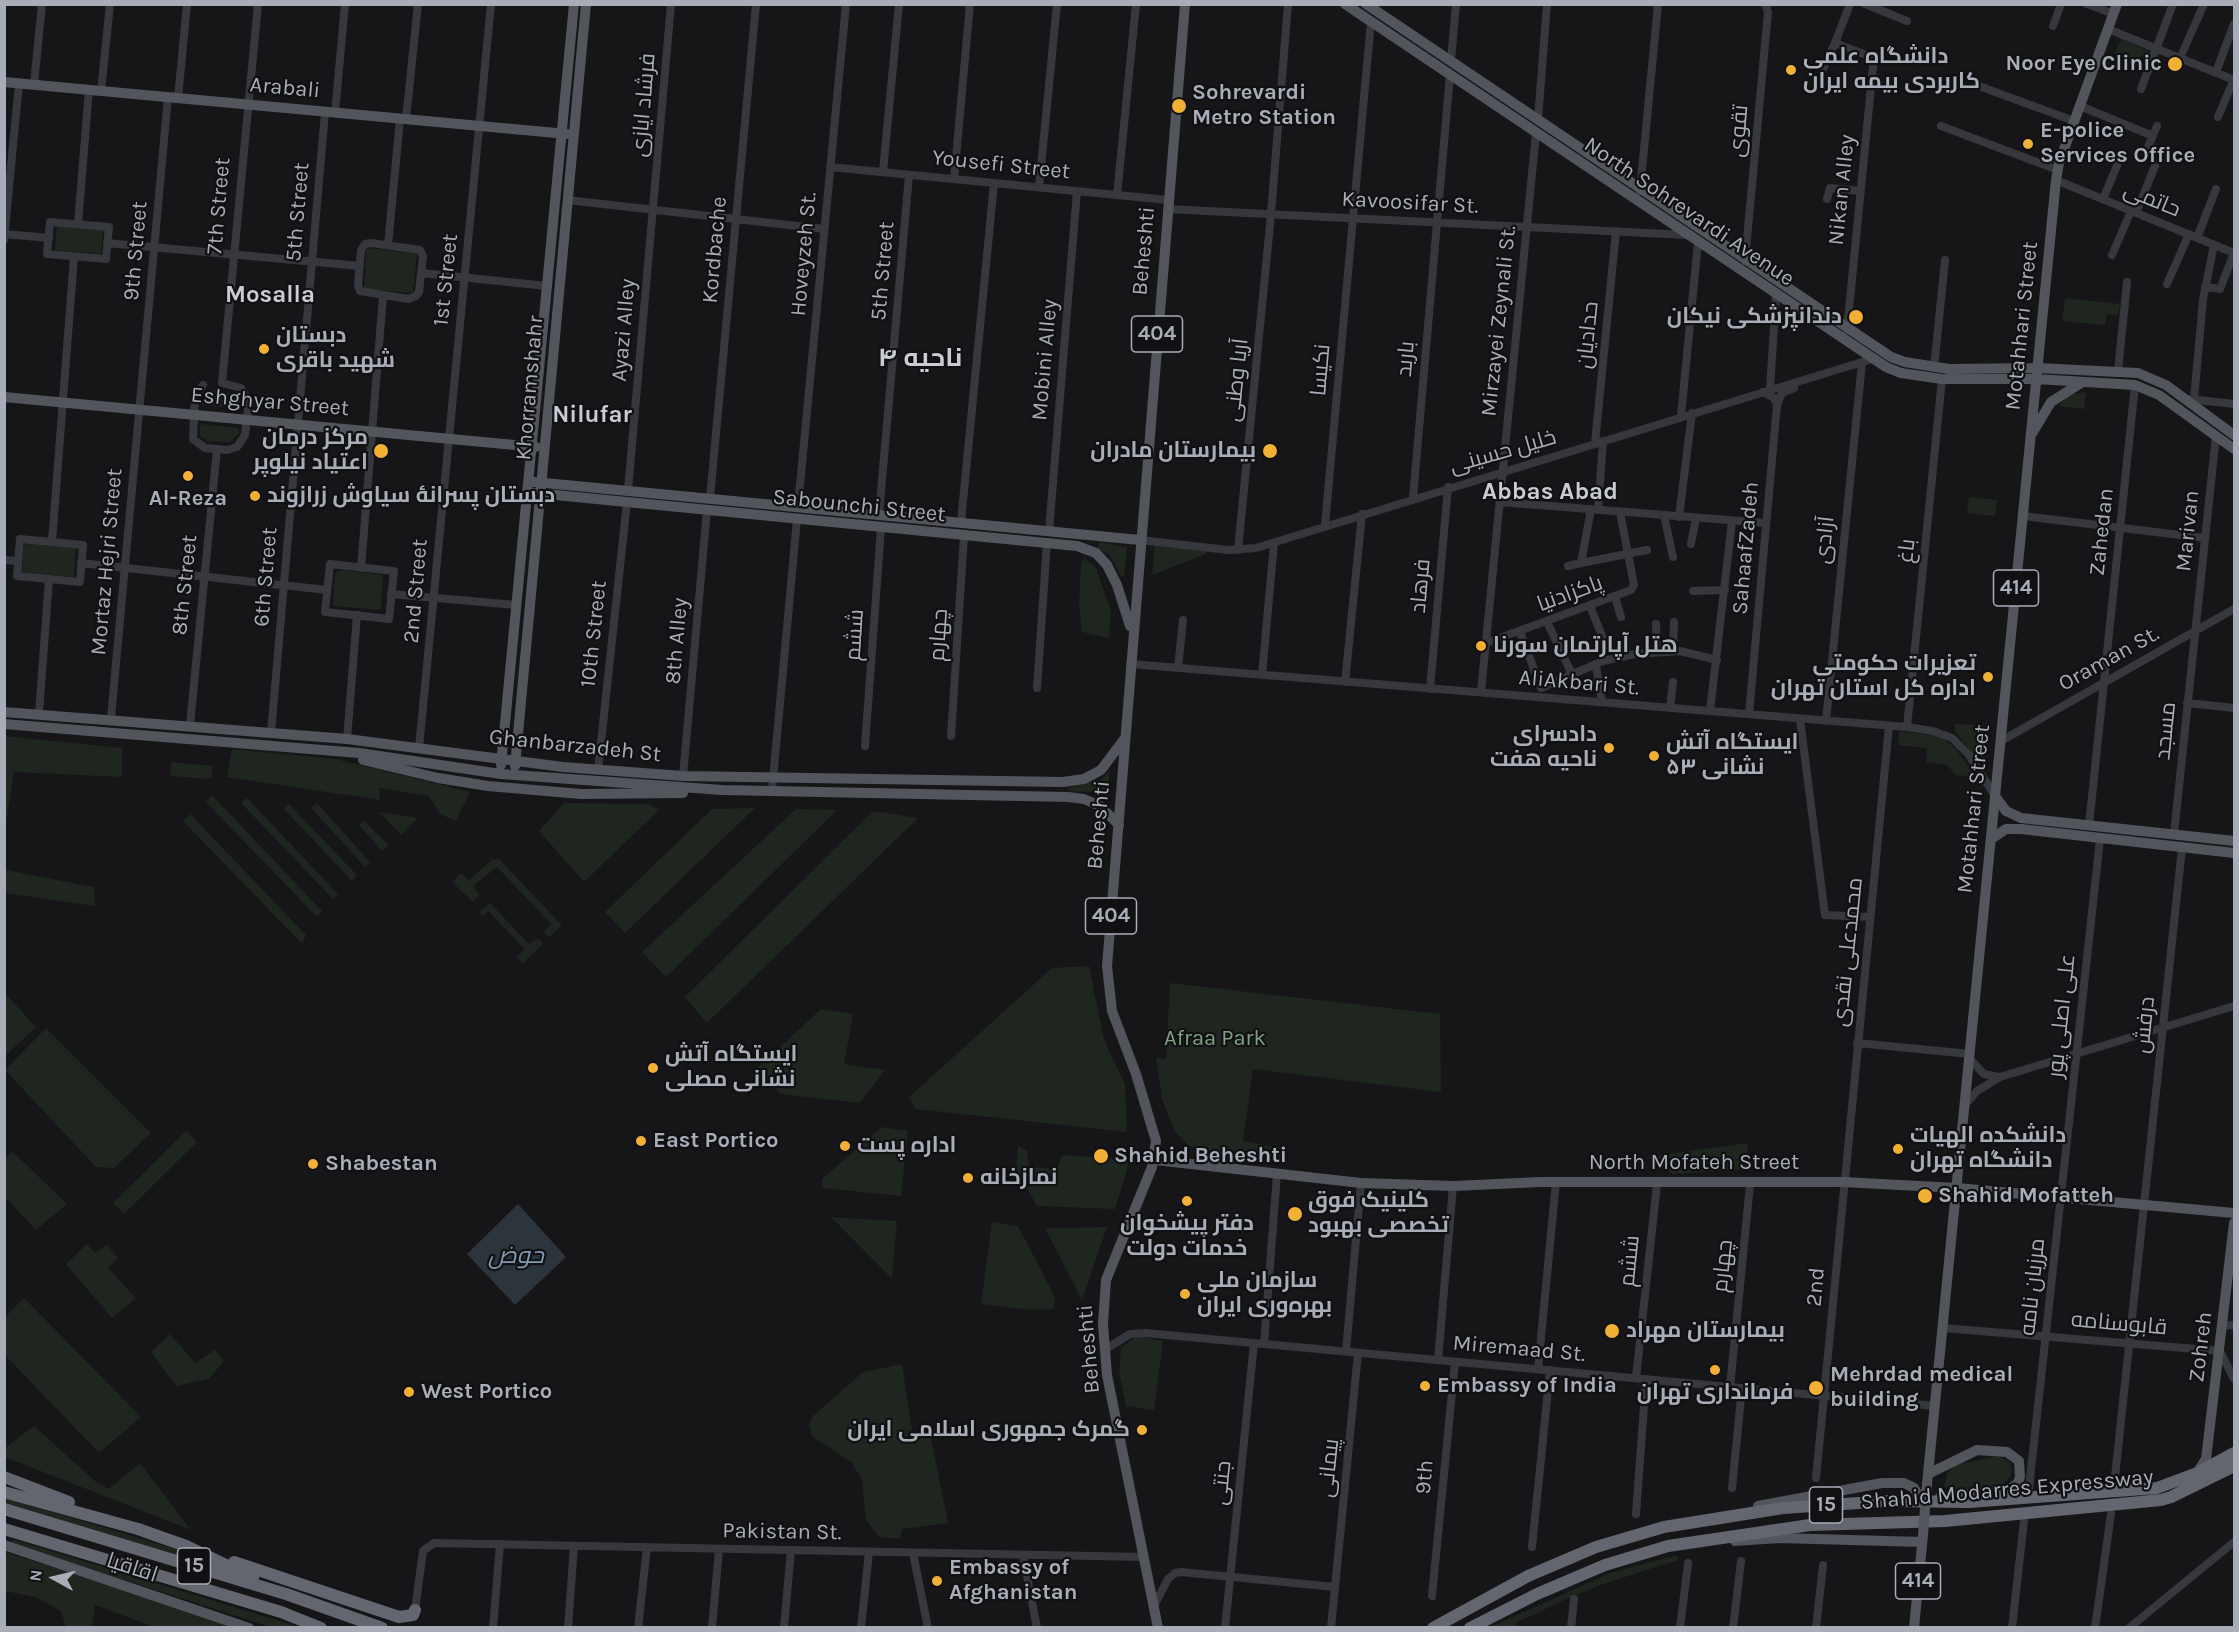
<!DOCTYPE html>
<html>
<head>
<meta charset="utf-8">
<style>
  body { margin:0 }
  #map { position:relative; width:2239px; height:1632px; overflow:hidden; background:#161618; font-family:Karla,sans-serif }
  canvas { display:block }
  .frame { position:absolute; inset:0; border:6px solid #a8adb8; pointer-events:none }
  .north { position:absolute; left:24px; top:1548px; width:60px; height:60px; -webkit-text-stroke:4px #111113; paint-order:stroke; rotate:278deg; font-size:16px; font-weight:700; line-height:24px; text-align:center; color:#a8adb8 }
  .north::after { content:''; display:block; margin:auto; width:21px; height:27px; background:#a8adb8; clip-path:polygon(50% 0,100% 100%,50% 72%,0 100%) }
</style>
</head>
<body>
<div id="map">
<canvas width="2239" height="1632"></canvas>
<div class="frame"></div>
<div class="north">N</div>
</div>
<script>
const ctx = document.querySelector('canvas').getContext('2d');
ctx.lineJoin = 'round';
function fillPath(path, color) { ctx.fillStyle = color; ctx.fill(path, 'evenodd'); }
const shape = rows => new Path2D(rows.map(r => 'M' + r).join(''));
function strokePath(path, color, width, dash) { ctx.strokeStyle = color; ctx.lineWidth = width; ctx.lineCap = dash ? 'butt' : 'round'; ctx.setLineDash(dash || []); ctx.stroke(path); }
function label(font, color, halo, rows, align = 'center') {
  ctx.font = font + ' Karla,Cairo,sans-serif'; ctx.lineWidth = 4.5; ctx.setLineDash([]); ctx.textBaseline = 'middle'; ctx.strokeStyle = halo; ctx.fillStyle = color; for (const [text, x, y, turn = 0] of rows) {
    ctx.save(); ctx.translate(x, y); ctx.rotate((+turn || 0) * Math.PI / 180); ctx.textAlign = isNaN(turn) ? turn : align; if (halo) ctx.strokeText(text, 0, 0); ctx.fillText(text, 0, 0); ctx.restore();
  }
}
fillPath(shape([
  [2121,39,2154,53,2151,60,2141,56,2138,64,2115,54],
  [57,226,103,230,101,254,55,250],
  [369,248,417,254,413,293,364,289,366,251],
  [2065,298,2120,304,2118,315,2107,314,2105,325,2062,321],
  [212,390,237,394,242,402,241,409,201,405,204,395],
  [2086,392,2084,409,2058,406,2069,395],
  [200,424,239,428,239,433,230,442,207,441,200,436],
  [1969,497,1997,500,1995,516,1967,513],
  [1099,542,1127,547,1124,576,1121,576,1109,555,1098,548],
  [24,544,76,548,74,577,22,572],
  [1155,546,1206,551,1206,554,1152,575],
  [1085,558,1096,568,1111,611,1109,638,1082,632,1079,605,1081,562],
  [341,570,383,575,381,610,333,606,335,573],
  [1955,724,1987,726,1984,761,1978,760,1955,732],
  [1899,731,1942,737,1956,749,1976,777,1956,775,1947,765,1926,762,1927,748,1898,745],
  [5,736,122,748,122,777,14,772,5,829],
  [232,749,335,759,470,792,456,821,440,814,429,796,379,788,380,800,227,777],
  [171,762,213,766,211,779,170,776],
  [1110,770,1107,800,1101,795,1091,792,1068,791,1068,788,1102,779],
  [212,795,322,911,317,917,206,802],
  [247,798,338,894,333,899,241,803],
  [317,803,370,862,365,867,311,808],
  [564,803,649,804,659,810,584,882,539,831],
  [289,804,357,875,352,881,284,809],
  [755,808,625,933,605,912,712,809],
  [796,809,837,810,666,977,642,952],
  [873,811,918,818,707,1023,685,997],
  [379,812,418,818,401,835],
  [190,814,306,935,302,944,183,821],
  [364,821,389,845,382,851,359,825],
  [499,859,562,925,549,937,544,932,551,924,497,867,473,886,480,894,473,902,452,882,461,873,469,880,492,860],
  [5,870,94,887,95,906,5,893],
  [490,903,529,944,538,938,543,944,523,963,517,957,525,949,488,911,483,916,479,912],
  [1089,966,1104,1040,1125,1084,1127,1132,915,1109,909,1097,1052,968],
  [1170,983,1440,1014,1441,1092,1253,1069,1243,1141,1286,1149,1284,1161,1207,1152,1188,1145,1174,1130,1162,1099,1156,1058,1166,1059],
  [5,993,36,1027,5,1056],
  [821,1009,853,1014,844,1064,885,1070,860,1103,781,1094,754,1071],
  [46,1028,151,1133,114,1168,96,1167,5,1070],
  [882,1127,908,1131,901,1196,823,1188,822,1179],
  [186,1131,197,1142,124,1214,113,1203],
  [1747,1143,1750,1169,1672,1174,1648,1157],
  [1018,1146,1027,1150,1029,1166,1056,1170,1062,1155,1130,1160,1115,1209,1037,1206,1016,1168],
  [12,1151,67,1204,36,1230,5,1197,5,1159],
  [831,1217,897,1221,892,1279],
  [992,1222,1018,1226,1055,1297,1054,1309,1029,1310,981,1304],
  [1107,1227,1082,1300,1045,1228],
  [87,1244,95,1253,107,1245,118,1258,108,1268,136,1298,112,1318,66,1264],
  [24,1298,141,1417,99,1453,5,1355,5,1317],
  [170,1334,195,1363,215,1350,224,1361,209,1379,176,1386,151,1352],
  [1137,1336,1163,1341,1154,1410,1126,1406,1119,1372,1121,1348],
  [902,1364,913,1437,930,1433,948,1523,902,1529,900,1539,879,1537,866,1520,862,1480,852,1463,812,1436,809,1424,813,1416,863,1372],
  [34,1426,96,1482,109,1489,140,1463,191,1530,5,1457,5,1448],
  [1998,1456,2009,1461,2012,1469,2010,1477,2003,1484,1975,1489,1949,1489,1944,1487,1948,1471,1956,1465],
  [4,1497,197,1556,196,1561,5,1504],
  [12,1539,299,1627,271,1627,12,1544],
  [4,1552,184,1608,236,1627,154,1627,95,1605,92,1627,66,1627,61,1611,36,1597,5,1591],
  [1677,1555,1678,1560,1603,1584,1564,1600,1518,1622,1517,1627,1488,1628,1610,1573]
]), '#1e261f');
fillPath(shape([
  [518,1204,566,1257,515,1305,467,1254]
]), '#2c353c');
strokePath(shape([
  [1865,4,1907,21],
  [2087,4,2114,14],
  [2053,26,2061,4],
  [2108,29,2234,80],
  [2180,58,2204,4],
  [1451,60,1456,4],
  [1823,69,1835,43],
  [2216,72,2234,24],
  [34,84,42,4],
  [1979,86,2074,121],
  [2141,89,2173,4],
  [101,91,110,4],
  [178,98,187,4],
  [2080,106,2153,136],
  [335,113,345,4],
  [2218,117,2234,79],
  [406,119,418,4],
  [1538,119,1547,4],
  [1941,126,2058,170],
  [2148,147,2157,126],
  [830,167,1168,200],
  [883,172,899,4],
  [954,179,970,4],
  [2056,180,2234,253],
  [1039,187,1057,4],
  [1640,191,1658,4],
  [1117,195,1136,4],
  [1827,199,1830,188,1860,191],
  [2103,199,2119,161],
  [567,200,824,229],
  [1167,209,1687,235],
  [2136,213,2155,166],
  [50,222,109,227,106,259,47,254,50,222],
  [78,224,89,89],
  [4,234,49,238],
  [2197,238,2216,189],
  [4,240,19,83],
  [107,243,360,266],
  [371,243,420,250,423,256,419,292,416,296,408,299,360,291,358,285,361,250,365,244,371,243],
  [388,245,400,119],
  [2112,255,2131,211],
  [1745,261,1768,12,1765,4],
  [421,273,547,286],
  [2167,284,2189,234],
  [2205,287,2220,289,2234,253],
  [1847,330,1873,66,1869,56,1835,43,1850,4],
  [1934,368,1945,260],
  [2118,371,2127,282],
  [203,385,195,398,193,439,205,448,227,450,237,447,245,435,249,401,241,388,222,383,258,4],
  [1770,390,1776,294],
  [2190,399,2234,404],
  [2194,399,2203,300,2214,245],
  [1777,405,1782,393,1794,388],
  [1681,416,1698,242],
  [1595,443,1616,231],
  [628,490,671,4],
  [710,498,756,4],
  [1413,498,1450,74],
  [1500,502,1766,523],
  [798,506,846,4],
  [1591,509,1581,563,1647,550],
  [1598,510,1603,441],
  [879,514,909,175],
  [1664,515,1673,557],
  [2023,516,2205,538],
  [1679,517,1692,413],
  [961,522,994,183],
  [1325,525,1371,21],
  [1049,531,1077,191],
  [20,539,83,545,80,582,17,576,20,539],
  [1140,540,1228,550,1256,548,1872,359],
  [52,542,74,257],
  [1691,544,1696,518],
  [1238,550,1271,214,1288,4],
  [4,560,18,561],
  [81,563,327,590],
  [330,564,394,571,389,619,325,612,330,564],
  [1568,566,1581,563],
  [361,568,383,296],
  [1693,591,1725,590],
  [391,594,516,605],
  [1615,597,1621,617],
  [1590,606,1602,636,1603,661],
  [1547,622,1572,674],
  [1656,624,1657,652],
  [1520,632,1541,688,1603,661,1635,654,1680,651,1717,660],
  [1486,643,1631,590,1634,585,1620,512],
  [1673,651,1674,622],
  [1130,664,1907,727,1933,731,1952,738,1969,755,1995,796],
  [1596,666,1602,702],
  [1178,668,1183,620],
  [1262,675,1274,543],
  [1345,682,1362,514],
  [1037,688,1047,542],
  [1430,689,1448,487],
  [1481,692,1536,133],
  [2187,703,2234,708],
  [1670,708,1673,682],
  [1710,711,1732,521],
  [39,713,49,579],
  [1749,714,1777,405,1774,398,1763,392],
  [111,718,168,97],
  [1800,719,1825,915,1870,917],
  [1826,721,1862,363],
  [190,725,217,449],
  [1907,727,1942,379],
  [271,733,325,112],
  [951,736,964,536],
  [347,739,357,615],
  [2001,741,2234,609],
  [865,746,881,528],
  [419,748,491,4],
  [598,770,627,502],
  [683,776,707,510],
  [772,790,797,519],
  [2089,825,2135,385],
  [2174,834,2216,435],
  [1857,1043,1970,1054],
  [1969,1058,1984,1074,1999,1077],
  [1965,1105,1977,1091,2000,1077,2234,1006],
  [2223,1326,2234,1325],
  [1943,1328,2220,1351,2234,1379],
  [1264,1344,1277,1174],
  [1104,1350,1130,1334,1145,1333,1935,1406],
  [1346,1351,1361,1183],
  [1438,1360,1453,1186],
  [1538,1369,1556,1182],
  [1636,1378,1657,1184],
  [1730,1387,1750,1184],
  [2115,1477,2182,848],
  [1816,1478,1889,726],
  [1732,1488,1742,1388],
  [2029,1488,2100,839],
  [1636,1514,1646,1379],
  [1532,1547,1550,1370],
  [913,1553,928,1628],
  [1023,1555,1037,1628],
  [1432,1596,1455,1362],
  [1154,1606,1168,1579,1175,1573,1181,1572,1335,1587],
  [415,1610,423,1551,434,1543,1144,1557],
  [493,1628,500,1544],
  [568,1628,574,1546],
  [638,1628,647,1547],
  [712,1628,719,1549],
  [784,1628,791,1550],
  [861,1628,869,1552],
  [1225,1628,1254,1343],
  [1331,1628,1358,1353],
  [1571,1628,1574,1599],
  [1680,1628,1688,1563],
  [1733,1628,1741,1561],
  [1816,1628,1823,1565],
  [2012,1628,2024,1521],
  [2095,1628,2111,1514],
  [2129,1628,2234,1542]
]), '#37383d', 8);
strokePath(shape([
  [1345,4,1886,367,1901,373,1942,379,2036,379,2135,385,2159,395,2234,449],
  [1366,4,1891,357,1905,362,1949,369,2038,368,2138,373,2166,385,2234,435],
  [4,82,567,134],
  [4,397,536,447],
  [2033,432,2051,402,2081,383],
  [534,482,1140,540],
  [535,493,1077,546,1096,553,1107,565,1117,585,1130,626],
  [4,712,347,739,563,767,683,776,1063,782,1084,779,1101,770,1125,738],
  [4,724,359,753,501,774,722,790,1068,797,1084,799,1100,806,1119,825],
  [363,760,438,778,488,786,581,794,683,793],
  [501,765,574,4],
  [515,766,586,4],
  [1995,796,2006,811,2021,818,2234,841],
  [1991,839,2006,829,2021,829,2234,853],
  [1155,1160,1361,1183,1453,1186,1541,1182,1843,1182,1957,1188,2234,1213],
  [2197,1473,2206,1459,2234,1223],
  [1928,1474,1977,1450,2007,1452,2019,1461,2020,1477,2018,1483,2009,1490,1940,1497],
  [1926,1494,2056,180,2059,163,2117,4],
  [1758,1506,1882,1483,1904,1483,1914,1488,1918,1495],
  [1735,1541,1779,1538,1922,1542],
  [4,1545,249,1628],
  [1158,1628,1107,1375,1103,1324,1106,1280,1152,1167,1156,1141,1136,1074,1112,1011,1107,966,1185,4],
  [1914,1628,1923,1535]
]), '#53555c', 10);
strokePath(shape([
  [4,1477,69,1502],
  [4,1492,138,1529,186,1546,253,1578],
  [4,1509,286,1594,382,1628],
  [4,1529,281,1612,321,1628],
  [234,1562,399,1617,413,1615,415,1610],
  [1433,1628,1528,1576,1596,1547,1664,1527,1783,1508,1889,1501,1969,1502,2157,1488,2197,1473,2234,1453],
  [1470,1628,1537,1594,1605,1565,1668,1546,1810,1525,1945,1521,2161,1500,2171,1497,2234,1466]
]), '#63666e', 12);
strokePath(shape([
  [1923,1535,1926,1494]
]), '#53555c', 10);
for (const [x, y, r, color] of [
  [2175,64,8,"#f2b134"],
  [1791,70,6,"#f2b134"],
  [1179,106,8,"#f2b134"],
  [2028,144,6,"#f2b134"],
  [1856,317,8,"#f2b134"],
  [264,349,6,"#f2b134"],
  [381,451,8,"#f2b134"],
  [1270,451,8,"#f2b134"],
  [188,476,6,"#f2b134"],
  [255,496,6,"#f2b134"],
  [1481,646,6,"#f2b134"],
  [1988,677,6,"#f2b134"],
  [1609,748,6,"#f2b134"],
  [1654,756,6,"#f2b134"],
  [653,1068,6,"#f2b134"],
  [641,1141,6,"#f2b134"],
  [845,1146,6,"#f2b134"],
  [1898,1149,6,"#f2b134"],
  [1101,1156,8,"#f2b134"],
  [313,1164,6,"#f2b134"],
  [968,1178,6,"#f2b134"],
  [1925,1196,8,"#f2b134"],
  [1187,1201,6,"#f2b134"],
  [1295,1214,8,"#f2b134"],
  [1185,1294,6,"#f2b134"],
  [1612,1331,8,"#f2b134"],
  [1715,1370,6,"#f2b134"],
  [1425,1386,6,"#f2b134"],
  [1816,1388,8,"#f2b134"],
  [409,1392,6,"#f2b134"],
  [1142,1430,6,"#f2b134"],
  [937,1581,6,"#f2b134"]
]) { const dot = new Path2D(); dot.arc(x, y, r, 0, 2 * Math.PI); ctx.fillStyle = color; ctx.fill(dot); strokePath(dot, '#111113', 2); }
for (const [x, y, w] of [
  [1157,334,51],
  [2016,588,45],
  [1111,916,51],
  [1826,1505,33],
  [194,1566,33],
  [1918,1581,45]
]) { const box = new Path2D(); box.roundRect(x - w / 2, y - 18, w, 36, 4.5); ctx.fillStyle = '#111113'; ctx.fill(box); strokePath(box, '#a8adb8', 1.5); }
label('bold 21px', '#a8adb8', null, [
  ["404",1157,334],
  ["414",2016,588],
  ["404",1111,916],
  ["15",1826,1505],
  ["15",194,1566],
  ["414",1918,1581]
]);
label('bold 22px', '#a8adb8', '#111113', [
  ["دانشگاه علمی",1803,57],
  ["کاربردی بیمه ایران",1803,82],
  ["Noor Eye Clinic",2162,64,"right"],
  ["Sohrevardi",1192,93],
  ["Metro Station",1192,118],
  ["E-police",2040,131],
  ["Services Office",2040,156],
  ["دندانپزشکی نیکان",1842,317,"right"],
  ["دبستان",276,336],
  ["شهید باقری",276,361],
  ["مرکز درمان",368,438,"right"],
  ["اعتیاد نیلوپر",368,463,"right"],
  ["بیمارستان مادران",1256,451,"right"],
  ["دبستان پسرانهٔ سیاوش زرازوند",267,496],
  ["Al-Reza",188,499,"center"],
  ["هتل آپارتمان سورنا",1493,646],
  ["تعزیرات حکومتی",1976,664,"right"],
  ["اداره کل استان تهران",1976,689,"right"],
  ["دادسرای",1597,735,"right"],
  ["ناحیه هفت",1597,760,"right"],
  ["ایستگاه آتش",1666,743],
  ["نشانی ۵۳",1666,768],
  ["ایستگاه آتش",665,1055],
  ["نشانی مصلی",665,1080],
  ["دانشکده الهیات",1910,1136],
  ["دانشگاه تهران",1910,1161],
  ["East Portico",653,1141],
  ["اداره پست",857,1146],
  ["Shahid Beheshti",1114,1156],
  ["Shabestan",325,1164],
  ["نمازخانه",980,1178],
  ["Shahid Mofatteh",1938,1196],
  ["کلینیک فوق",1308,1201],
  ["تخصصی بهبود",1308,1226],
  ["دفتر پیشخوان",1187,1224,"center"],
  ["خدمات دولت",1187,1249,"center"],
  ["سازمان ملی",1197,1281],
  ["بهره‌وری ایران",1197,1306],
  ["بیمارستان مهراد",1626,1331],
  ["Mehrdad medical",1830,1375],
  ["building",1830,1400],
  ["Embassy of India",1437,1386],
  ["West Portico",421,1392],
  ["فرمانداری تهران",1715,1393,"center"],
  ["گمرک جمهوری اسلامی ایران",1130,1430,"right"],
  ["Embassy of",949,1568],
  ["Afghanistan",949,1593]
], 'left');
label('22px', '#a8adb8', '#111113', [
  ["Arabali",285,88,5],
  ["فرشاد ایازی",644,105,-85],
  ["تقوی",1739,131,-85],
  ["Yousefi Street",1001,165,6],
  ["Nikan Alley",1842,190,-84],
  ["حاتمی",2152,200,22],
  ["Kavoosifar St.",1410,203,3],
  ["7th Street",219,206,-85],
  ["5th Street",298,212,-85],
  ["North Sohrevardi Avenue",1689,212,34],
  ["Kordbache",715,250,-85],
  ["9th Street",136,251,-85],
  ["Beheshti",1144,251,-85],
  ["Hoveyzeh St.",804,254,-85],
  ["5th Street",883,271,-85],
  ["1st Street",446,280,-84],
  ["Mirzayei Zeynali St.",1499,321,-84],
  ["Motahhari Street",2022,326,-84],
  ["Ayazi Alley",624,330,-85],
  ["حدادیان",1588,335,-84],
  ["باربد",1406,359,-85],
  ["Mobini Alley",1045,360,-85],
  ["نکیسا",1321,370,-85],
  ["آریا وطنی",1237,380,-84],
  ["Khorramshahr",530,388,-85],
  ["Eshghyar Street",270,402,5],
  ["خلیل حسینی",1503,452,-16],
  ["Sabounchi Street",859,506,6],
  ["Marivan",2188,531,-84],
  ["Zahedan",2102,532,-84],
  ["آزادی",1825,540,-84],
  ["SahaafZadeh",1746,548,-85],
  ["باغ",1907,551,-84],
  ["Mortaz Hejri Street",107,562,-85],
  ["6th Street",266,577,-85],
  ["8th Street",185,585,-84],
  ["فرهاد",1421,586,-85],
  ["2nd Street",416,591,-85],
  ["پاکزادنیا",1570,594,-20],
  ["10th Street",594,634,-84],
  ["ششم",855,635,-86],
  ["چهارم",939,635,-86],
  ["8th Alley",677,641,-85],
  ["Oraman St.",2109,659,-29],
  ["AliAkbari St.",1579,683,5],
  ["مسجد",2166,731,-84],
  ["Ghanbarzadeh St",575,746,6],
  ["Motahhari Street",1974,809,-84],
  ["Beheshti",1099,825,-85],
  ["محمدعلی نقدی",1848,952,-84],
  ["علی اصلی پور",2062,1016,-84],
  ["درفش",2145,1025,-84],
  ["North Mofateh Street",1694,1163],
  ["ششم",1630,1261,-84],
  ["چهارم",1723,1266,-84],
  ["2nd",1816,1287,-85],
  ["مرزبان نامه",2033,1287,-84],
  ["قابوسنامه",2119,1324,5],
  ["Zohreh",2201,1347,-83],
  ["Beheshti",1089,1349,-95],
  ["Miremaad St.",1519,1349,5],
  ["پیمانی",1329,1468,-84],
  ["9th",1425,1477,-85],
  ["جنتی",1222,1483,-84],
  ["Shahid Modarres Expressway",2007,1490,-5],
  ["Pakistan St.",782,1532,1],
  ["اقاقیا",132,1568,18]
]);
label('22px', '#7fa381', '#111113', [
  ["Afraa Park",1215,1039]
]);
label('bold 24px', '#c9ccd4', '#111113', [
  ["Mosalla",270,295],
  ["Nilufar",592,415],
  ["Abbas Abad",1550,492]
]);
label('italic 24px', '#7f9bb3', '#111113', [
  ["حوض",516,1256]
]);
label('bold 26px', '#c9ccd4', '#111113', [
  ["ناحیه ۴",920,359]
]);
</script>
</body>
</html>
